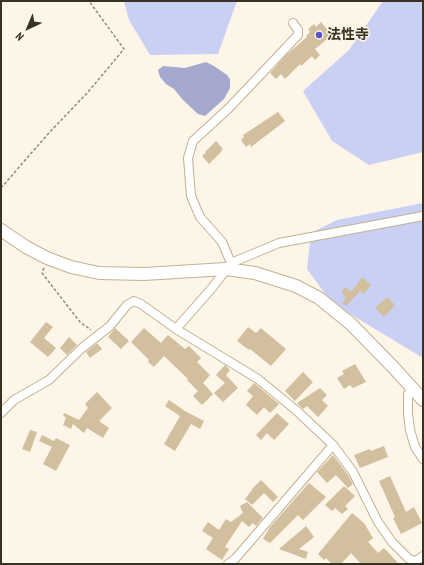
<!DOCTYPE html>
<html>
<head>
<meta charset="utf-8">
<style>
  body { margin:0 }
  #map { position:relative; width:424px; height:565px; overflow:hidden; background:#fdf5e7; font-family:"PT Sans Narrow",sans-serif }
  canvas { display:block }
  .frame { position:absolute; inset:0; border:2px solid #393224; pointer-events:none }
  .north { position:absolute; left:8px; top:8px; width:40px; height:40px; -webkit-text-stroke:3px #fdf5e7; paint-order:stroke; rotate:224deg; font-size:11px; font-weight:700; line-height:16px; text-align:center; color:#393224 }
  .north::after { content:''; display:block; margin:auto; width:14px; height:18px; background:#393224; clip-path:polygon(50% 0,100% 100%,50% 72%,0 100%) }
</style>
</head>
<body>
<div id="map">
<canvas width="424" height="565"></canvas>
<div class="frame"></div>
<div class="north">N</div>
</div>
<script>
const ctx = document.querySelector('canvas').getContext('2d');
ctx.lineJoin = 'round';
function fillPath(path, color) { ctx.fillStyle = color; ctx.fill(path, 'evenodd'); }
const shape = rows => new Path2D(rows.map(r => 'M' + r).join(''));
function strokePath(path, color, width, dash) { ctx.strokeStyle = color; ctx.lineWidth = width; ctx.lineCap = dash ? 'butt' : 'round'; ctx.setLineDash(dash || []); ctx.stroke(path); }
function label(font, color, halo, rows, align = 'center') {
  ctx.font = font + ' "PT Sans Narrow","Noto Sans JP",sans-serif'; ctx.lineWidth = 3; ctx.setLineDash([]); ctx.textBaseline = 'middle'; ctx.strokeStyle = halo; ctx.fillStyle = color; for (const [text, x, y, turn = 0] of rows) {
    ctx.save(); ctx.translate(x, y); ctx.rotate((+turn || 0) * Math.PI / 180); ctx.textAlign = isNaN(turn) ? turn : align; if (halo) ctx.strokeText(text, 0, 0); ctx.fillText(text, 0, 0); ctx.restore();
  }
}
fillPath(shape([
  [124,1,237,1,218,54,150,55,129,20],
  [383,1,423,1,423,152,369,165,332,141,303,91,349,50],
  [423,203,423,358,332,303,307,269,311,233,337,220]
]), '#cacff4');
fillPath(shape([
  [206,62,214,66,227,75,230,79,230,88,224,99,205,116,198,114,183,100,174,89,166,84,160,77,158,70,163,66,185,68]
]), '#a5a9cf');
fillPath(shape([
  [321,22,332,35,315,49,320,55,315,60,312,56,301,66,300,64,285,79,281,74,276,79,270,73,286,55,307,37,306,36,310,32,308,29,314,24,316,27],
  [278,112,285,121,251,147,250,144,246,147,241,140,244,137,243,135],
  [216,141,223,149,221,150,222,151,209,164,202,156,206,153,205,152],
  [362,277,371,285,364,294,360,291,346,306,342,303,346,298,341,292,346,287,349,291,350,290,352,291],
  [387,297,395,305,384,317,375,308],
  [46,322,53,327,44,338,56,348,48,357,30,342],
  [248,327,256,333,261,328,286,349,271,366,250,349,249,350,237,341],
  [115,328,129,341,121,349,108,337],
  [144,328,161,343,168,335,185,349,189,346,201,358,197,362,210,375,203,383,213,394,202,405,193,396,198,391,187,380,188,379,164,356,154,367,148,362,149,360,131,342],
  [69,337,77,345,67,355,60,348],
  [97,343,102,349,90,358,86,352],
  [355,364,366,382,353,388,350,385,344,389,337,378,344,374,342,371],
  [225,365,230,370,226,375,238,388,223,402,214,393,225,383,216,375],
  [303,372,313,382,295,401,285,391],
  [254,383,279,404,270,413,264,407,257,415,246,405,253,396,247,391],
  [320,388,327,395,322,400,328,406,318,417,307,406,303,409,297,403],
  [97,392,112,408,99,421,109,428,103,438,87,428,84,433,73,424,71,429,63,425,66,418,63,415,64,413,79,420,88,408,85,404],
  [169,400,185,411,204,421,200,429,191,424,175,451,164,444,180,416,165,406],
  [277,413,289,424,274,440,267,433,261,440,256,435],
  [30,430,37,432,30,452,22,449],
  [42,435,54,441,56,438,70,445,56,471,43,464,52,447,39,441],
  [384,446,388,457,360,468,354,455,370,449,371,451],
  [333,455,348,475,353,484,348,488,336,475,327,483,317,472],
  [390,476,406,512,414,507,422,523,401,534,393,518,395,517,379,481],
  [261,480,278,497,273,502,264,493,252,505,245,499,252,490,252,489],
  [309,483,326,497,303,520,298,515,270,543,263,539,270,527],
  [344,486,355,496,345,506,348,509,342,514,335,508,332,511,325,505],
  [247,502,263,518,256,526,253,523,249,527,242,521,225,547,229,549,222,560,206,549,213,538,202,531,208,522,219,530,226,519,231,522,243,513,240,506],
  [352,513,364,523,373,538,368,542,378,553,384,548,399,564,361,564,351,553,341,564,332,564,326,558,324,560,318,554],
  [306,526,314,537,299,549,308,552,306,559,279,549]
]), '#d1bf9e');
const street = shape([
  [231,263,222,242,200,217,191,196,188,158,193,141,229,108,298,35,298,30,293,23],
  [176,329,212,288,231,263,279,243,423,216],
  [415,390,408,394,408,414,410,430,415,447,423,459],
  [1,413,14,400,49,380,82,348,110,326,127,305,134,301,141,304,176,329,258,379,297,411,333,445,353,472,378,522,392,542,409,559,416,561,423,556],
  [228,564,235,559,333,445]
]);
const secondary = shape([
  [1,230,26,247,47,258,71,267,99,273,144,274,226,269,255,273,296,286,319,298,351,324,393,367,423,400]
]);
strokePath(street, '#c3b190', 10);
strokePath(secondary, '#c3b190', 14);
strokePath(shape([
  [1,188,47,135,88,92,124,49,89,1],
  [44,268,42,273,80,322,91,330]
]), '#928b7d', 1.5, [3, 2]);
strokePath(street, '#fff', 8);
strokePath(secondary, '#fff', 12);
for (const [x, y, r, color] of [
  [319,35,4,"#5954cc"]
]) { const dot = new Path2D(); dot.arc(x, y, r, 0, 2 * Math.PI); ctx.fillStyle = color; ctx.fill(dot); strokePath(dot, '#fdf5e7', 1.5); }
label('bold 14px', '#393224', '#fdf5e7', [
  ["法性寺",327,35]
], 'left');
</script>
</body>
</html>
